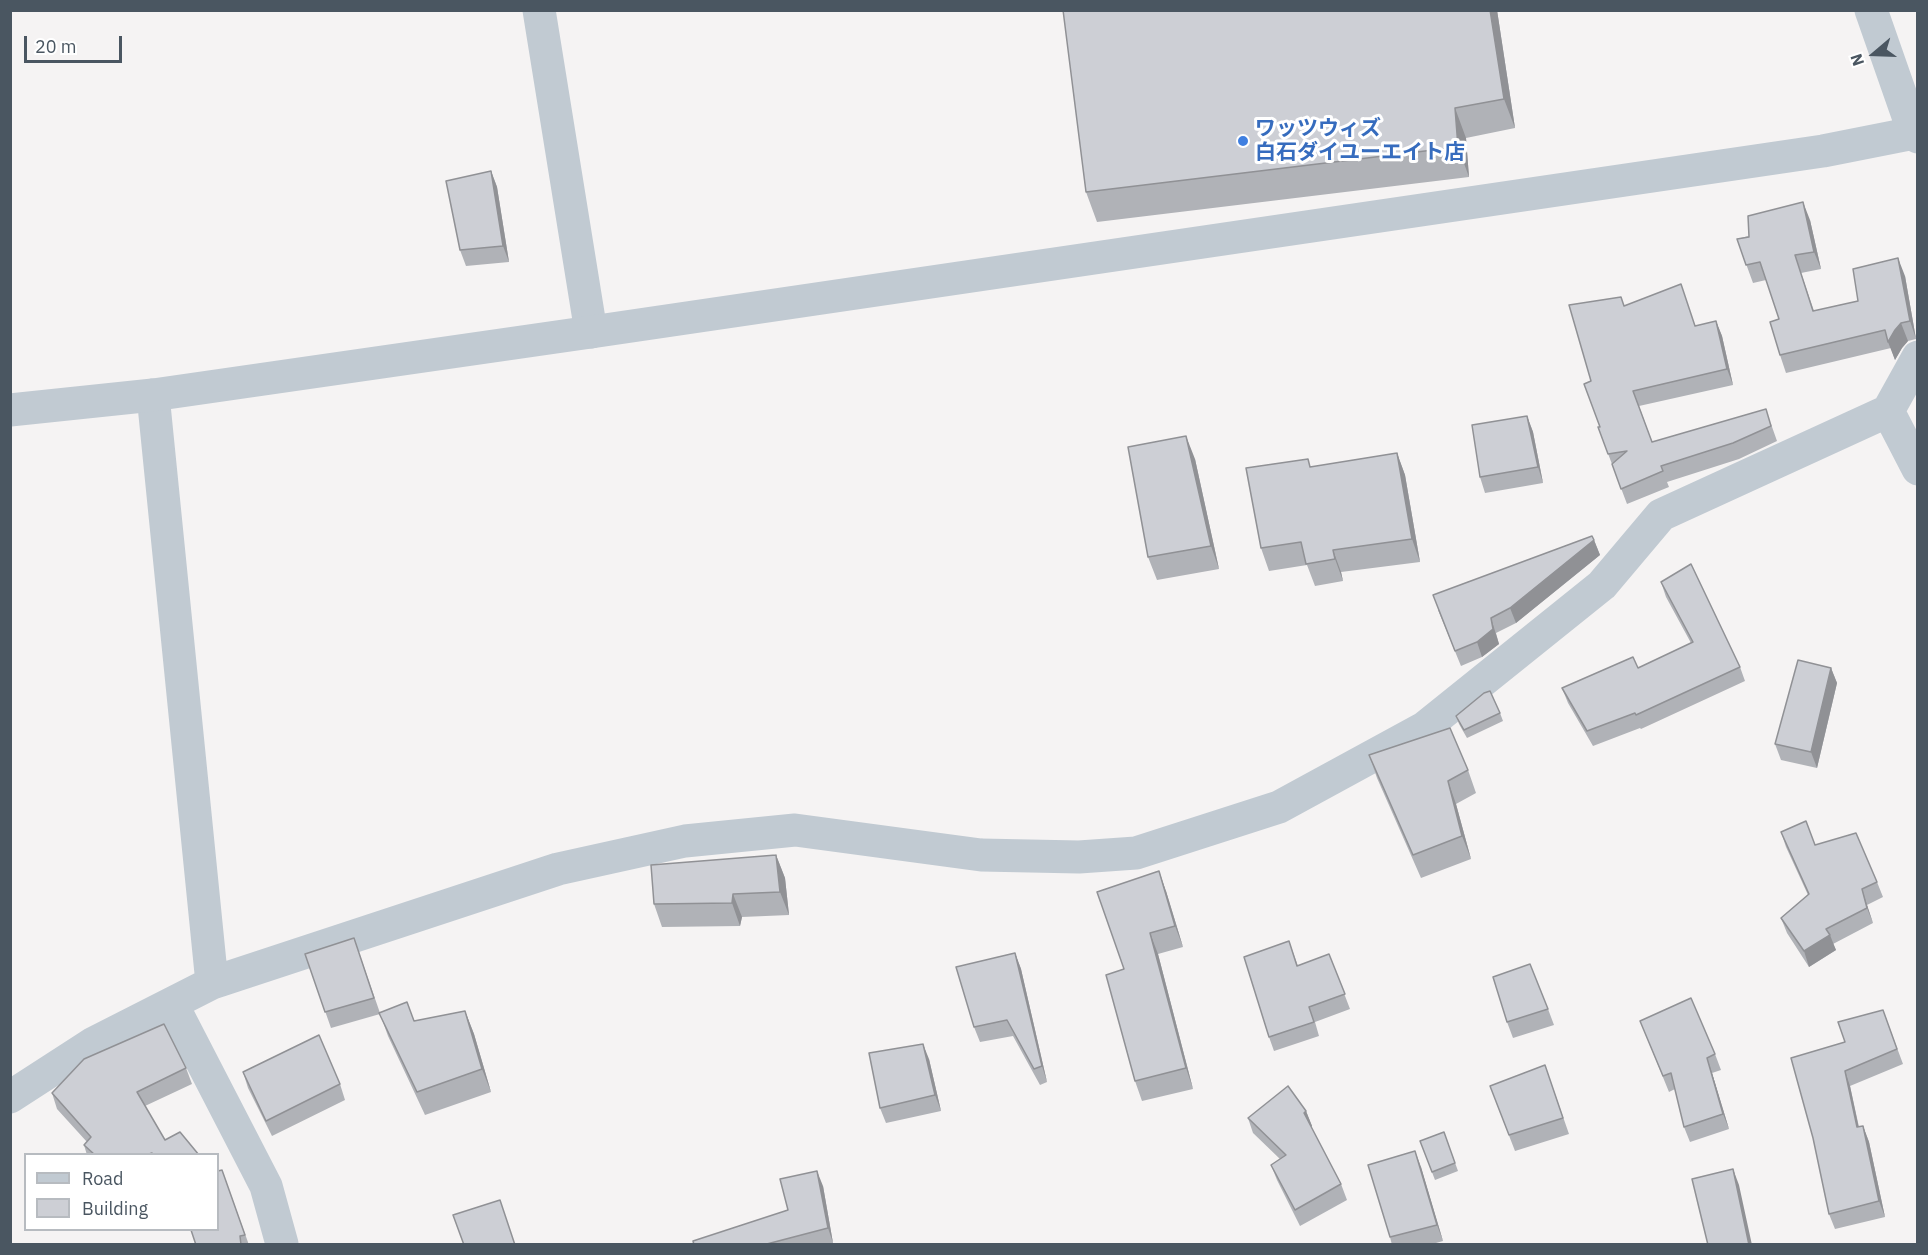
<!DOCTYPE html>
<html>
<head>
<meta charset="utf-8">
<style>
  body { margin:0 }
  #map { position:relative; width:1928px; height:1255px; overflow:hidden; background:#f5f3f3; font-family:"IBM Plex Sans",sans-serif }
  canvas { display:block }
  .frame { position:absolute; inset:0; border:12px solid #4a5661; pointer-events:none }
  .legend { position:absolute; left:24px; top:1153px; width:195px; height:78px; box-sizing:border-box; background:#fff; border:2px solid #b7bbc0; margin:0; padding:8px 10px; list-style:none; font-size:18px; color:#4a5661 }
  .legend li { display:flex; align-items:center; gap:12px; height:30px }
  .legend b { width:30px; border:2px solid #b7bbc0 }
  .north { position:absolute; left:1844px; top:24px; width:60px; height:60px; -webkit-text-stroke:4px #fff; paint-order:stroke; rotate:251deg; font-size:16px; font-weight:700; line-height:24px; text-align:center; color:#4a5661 }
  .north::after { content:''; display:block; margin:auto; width:21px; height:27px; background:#4a5661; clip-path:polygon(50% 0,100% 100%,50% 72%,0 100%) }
  .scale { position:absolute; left:24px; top:36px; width:98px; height:27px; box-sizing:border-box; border:3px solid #4a5661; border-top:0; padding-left:8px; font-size:18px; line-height:21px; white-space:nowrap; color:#4a5661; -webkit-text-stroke:4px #fff; paint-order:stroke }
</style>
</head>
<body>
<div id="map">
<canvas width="1928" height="1255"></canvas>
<div class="frame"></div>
<ul class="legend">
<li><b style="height:8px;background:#c1cad2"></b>Road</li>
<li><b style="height:16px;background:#cdcfd5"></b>Building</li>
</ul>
<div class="north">N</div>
<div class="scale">20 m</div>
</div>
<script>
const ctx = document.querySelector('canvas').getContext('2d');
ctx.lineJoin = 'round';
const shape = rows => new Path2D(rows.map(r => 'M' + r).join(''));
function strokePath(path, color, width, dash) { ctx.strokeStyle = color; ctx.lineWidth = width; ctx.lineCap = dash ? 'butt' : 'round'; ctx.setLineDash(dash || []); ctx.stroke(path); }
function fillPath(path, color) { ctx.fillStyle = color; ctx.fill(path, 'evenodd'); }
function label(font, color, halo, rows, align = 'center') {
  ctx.font = font + ' "IBM Plex Sans","Noto Sans JP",sans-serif'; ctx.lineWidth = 6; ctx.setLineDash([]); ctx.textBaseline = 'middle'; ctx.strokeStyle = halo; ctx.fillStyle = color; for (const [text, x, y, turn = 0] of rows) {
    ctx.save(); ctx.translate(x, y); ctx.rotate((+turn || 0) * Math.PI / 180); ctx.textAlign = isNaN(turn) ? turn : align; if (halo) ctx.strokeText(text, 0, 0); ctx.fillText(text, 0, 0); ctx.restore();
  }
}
strokePath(shape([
  [539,10,591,332],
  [153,395,212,983],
  [1888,411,1918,469],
  [172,1004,266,1186,282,1244],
  [10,1097,92,1044,212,983,558,869,685,841,795,830,981,855,1079,857,1136,853,1279,807,1424,728,1602,585,1661,515,1888,411,1918,357]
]), '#c1cad2', 33);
strokePath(shape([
  [1871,10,1914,133,1918,137],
  [10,410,153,395,591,332,1823,151,1914,133]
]), '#c1cad2', 33);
fillPath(shape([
  [1497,10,1515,128,1466,138,1469,177,1097,222,1086,192],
  [491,171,497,187,509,262,466,266,460,250],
  [1810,220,1821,269,1801,273,1814,311,1858,301,1905,276,1916,339,1908,341,1902,348,1895,360,1891,348,1786,373,1780,355,1779,319,1766,280,1753,283,1737,239],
  [1624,306,1696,326,1716,321,1722,336,1733,385,1639,406,1652,442,1771,424,1777,441,1739,459,1667,482,1669,487,1627,504,1598,427,1600,427,1591,381],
  [1527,416,1533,432,1543,483,1485,493,1480,477],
  [1397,453,1405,475,1420,562,1341,572,1343,581,1315,586,1307,565,1269,571,1261,548,1311,467],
  [1195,459,1219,569,1157,580,1148,557],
  [1594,540,1600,555,1516,623,1496,633,1499,644,1482,657,1461,666,1438,610],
  [1661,582,1740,667,1745,681,1641,729,1640,728,1593,746,1568,703,1562,688,1638,668,1691,643,1666,597],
  [1831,668,1837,683,1817,768,1781,760,1775,744],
  [1500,713,1503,721,1467,738,1459,724,1456,716],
  [1369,755,1468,770,1476,793,1456,804,1471,859,1421,878,1377,778],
  [1781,832,1815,845,1877,882,1883,897,1867,905,1873,923,1833,944,1836,950,1809,967,1787,933,1781,918,1808,895,1786,847],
  [776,855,785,878,789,915,742,917,740,926,662,927,654,904],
  [1166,891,1183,947,1158,954,1193,1089,1142,1101,1135,1081,1124,969],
  [354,938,380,1013,414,1021,465,1011,474,1034,491,1092,425,1115,388,1036,380,1014,331,1028,305,954],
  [1289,941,1298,966,1329,954,1350,1009,1315,1022,1319,1036,1274,1051,1269,1037],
  [1015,953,1021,969,1047,1082,1040,1085,1013,1036,980,1042,974,1027],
  [1548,1009,1554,1025,1513,1038,1507,1022],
  [1883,1010,1903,1064,1850,1086,1859,1127,1863,1126,1869,1142,1885,1217,1835,1229,1829,1214,1845,1042],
  [1640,1021,1715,1054,1721,1070,1712,1073,1729,1129,1690,1142,1684,1127,1675,1089,1669,1092],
  [929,1059,941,1111,886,1123,880,1108],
  [1545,1065,1569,1134,1515,1151,1496,1102],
  [186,1068,192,1084,145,1106,165,1140,199,1155,87,1155,84,1145,87,1142,57,1109,52,1093],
  [243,1072,340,1084,345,1100,272,1136,248,1088],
  [1306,1111,1312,1126,1311,1127,1341,1184,1347,1200,1300,1226,1277,1180,1271,1165,1280,1159,1253,1133,1248,1118],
  [1444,1132,1458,1171,1435,1180,1420,1141],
  [1421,1167,1443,1241,1429,1245,1392,1245,1390,1237],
  [222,1170,249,1245,196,1245],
  [823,1186,833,1243,829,1245,694,1245,788,1210]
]), '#b0b2b7');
fillPath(shape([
  [1490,10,1497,10,1515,128,1504,99],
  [1455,108,1466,138,1469,177,1458,147],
  [491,171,497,187,509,262,503,246],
  [1803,202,1810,220,1821,269,1814,252],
  [1898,258,1905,276,1916,339,1910,321],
  [1716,321,1722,336,1733,385,1727,369],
  [1901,323,1908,341,1902,348,1895,360,1888,342,1895,330],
  [1527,416,1533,432,1543,483,1538,467],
  [1186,436,1195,459,1219,569,1211,546],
  [1397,453,1405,475,1420,562,1412,539],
  [1594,540,1600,555,1516,623,1510,608],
  [1333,550,1341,572,1343,581,1335,559],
  [1491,618,1499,644,1482,657,1477,642],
  [1831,668,1837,683,1817,768,1811,752],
  [1448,781,1456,804,1471,859,1462,836],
  [776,855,785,878,789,915,780,892],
  [1159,871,1166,891,1183,947,1175,926],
  [1862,889,1867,905,1873,923,1867,908],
  [733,894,742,917,740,926,732,903],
  [1150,933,1158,954,1193,1089,1186,1068],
  [1830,935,1836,950,1809,967,1804,951],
  [1015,953,1021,969,1047,1082,1042,1066],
  [465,1011,474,1034,491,1092,482,1069],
  [923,1044,929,1059,941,1111,935,1095],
  [1707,1058,1712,1073,1729,1129,1723,1114],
  [1845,1071,1850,1086,1862,1143,1857,1127],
  [1306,1111,1312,1126,1309,1129,1304,1113],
  [1863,1126,1869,1142,1885,1217,1879,1201],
  [1415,1151,1421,1167,1443,1241,1437,1225],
  [1733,1169,1739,1185,1752,1245,1749,1245],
  [817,1171,823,1186,833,1243,828,1228]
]), '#909195');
const building = shape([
  [1063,10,1490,10,1504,99,1455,108,1458,147,1086,192,1063,10],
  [491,171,503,246,460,250,446,181,491,171],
  [1803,202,1814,252,1795,255,1813,311,1858,301,1853,269,1898,258,1910,321,1901,323,1895,330,1888,342,1885,330,1780,355,1770,322,1779,319,1760,262,1746,265,1737,239,1749,237,1748,216,1803,202],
  [1681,284,1695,326,1716,321,1727,369,1633,391,1652,442,1766,409,1771,426,1733,443,1661,466,1663,471,1621,489,1612,464,1627,451,1608,454,1598,427,1600,427,1584,384,1591,381,1569,305,1621,297,1624,306,1681,284],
  [1527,416,1538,467,1480,477,1472,425,1527,416],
  [1186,436,1211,546,1148,557,1128,447,1186,436],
  [1397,453,1412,539,1333,550,1335,559,1306,564,1301,542,1261,548,1246,468,1308,459,1310,467,1397,453],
  [1592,536,1594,540,1510,608,1491,618,1493,629,1477,642,1455,651,1433,595,1592,536],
  [1691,564,1740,667,1636,715,1635,713,1587,731,1562,688,1633,657,1638,668,1693,642,1661,582,1691,564],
  [1798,660,1831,668,1811,752,1775,744,1798,660],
  [1490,691,1500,713,1464,730,1456,716,1484,693,1490,691],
  [1450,728,1468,770,1448,781,1462,836,1413,855,1369,755,1450,728],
  [1806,821,1815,845,1856,833,1877,882,1862,889,1867,908,1826,929,1830,935,1804,951,1781,918,1809,894,1781,832,1806,821],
  [776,855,780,892,733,894,732,903,654,904,651,865,776,855],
  [1159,871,1175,926,1150,933,1186,1068,1135,1081,1106,975,1124,969,1097,892,1159,871],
  [354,938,374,998,325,1012,305,954,354,938],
  [1289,941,1297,966,1329,954,1345,994,1309,1007,1314,1022,1269,1037,1244,957,1289,941],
  [1015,953,1042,1066,1034,1069,1007,1020,974,1027,956,967,1015,953],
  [1530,964,1548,1009,1507,1022,1493,977,1530,964],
  [1691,998,1715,1054,1707,1058,1723,1114,1684,1127,1671,1073,1663,1076,1640,1021,1691,998],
  [407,1002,414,1021,465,1011,482,1069,417,1092,379,1013,407,1002],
  [1883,1010,1897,1049,1845,1071,1857,1127,1863,1126,1879,1201,1829,1214,1813,1138,1791,1058,1845,1042,1838,1022,1883,1010],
  [164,1024,186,1068,137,1092,165,1140,180,1132,199,1155,152,1155,152,1153,146,1155,95,1155,84,1145,91,1137,52,1093,84,1059,164,1024],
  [319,1035,340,1084,266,1121,243,1072,319,1035],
  [923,1044,935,1095,880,1108,869,1053,923,1044],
  [1545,1065,1563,1118,1509,1135,1490,1086,1545,1065],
  [1288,1086,1306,1111,1304,1113,1341,1184,1295,1210,1271,1165,1286,1155,1248,1118,1288,1086],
  [1444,1132,1455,1163,1432,1172,1420,1141,1444,1132],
  [1415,1151,1437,1225,1390,1237,1368,1165,1415,1151],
  [1733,1169,1749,1245,1708,1245,1692,1179,1733,1169],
  [222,1170,245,1235,240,1236,241,1245,196,1245,191,1230,218,1230,218,1171,222,1170],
  [817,1171,828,1228,763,1245,694,1245,693,1241,788,1210,780,1179,817,1171],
  [500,1200,515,1245,464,1245,453,1215,500,1200]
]);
fillPath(building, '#cdcfd5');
strokePath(building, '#909195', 1.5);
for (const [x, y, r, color] of [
  [1243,141,6,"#3f7fe0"]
]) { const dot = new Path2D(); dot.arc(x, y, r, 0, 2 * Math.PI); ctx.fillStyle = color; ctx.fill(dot); strokePath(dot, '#fff', 2); }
label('bold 21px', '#366cbe', '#fff', [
  ["ワッツウィズ",1255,129],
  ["白石ダイユーエイト店",1255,153]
], 'left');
</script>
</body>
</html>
